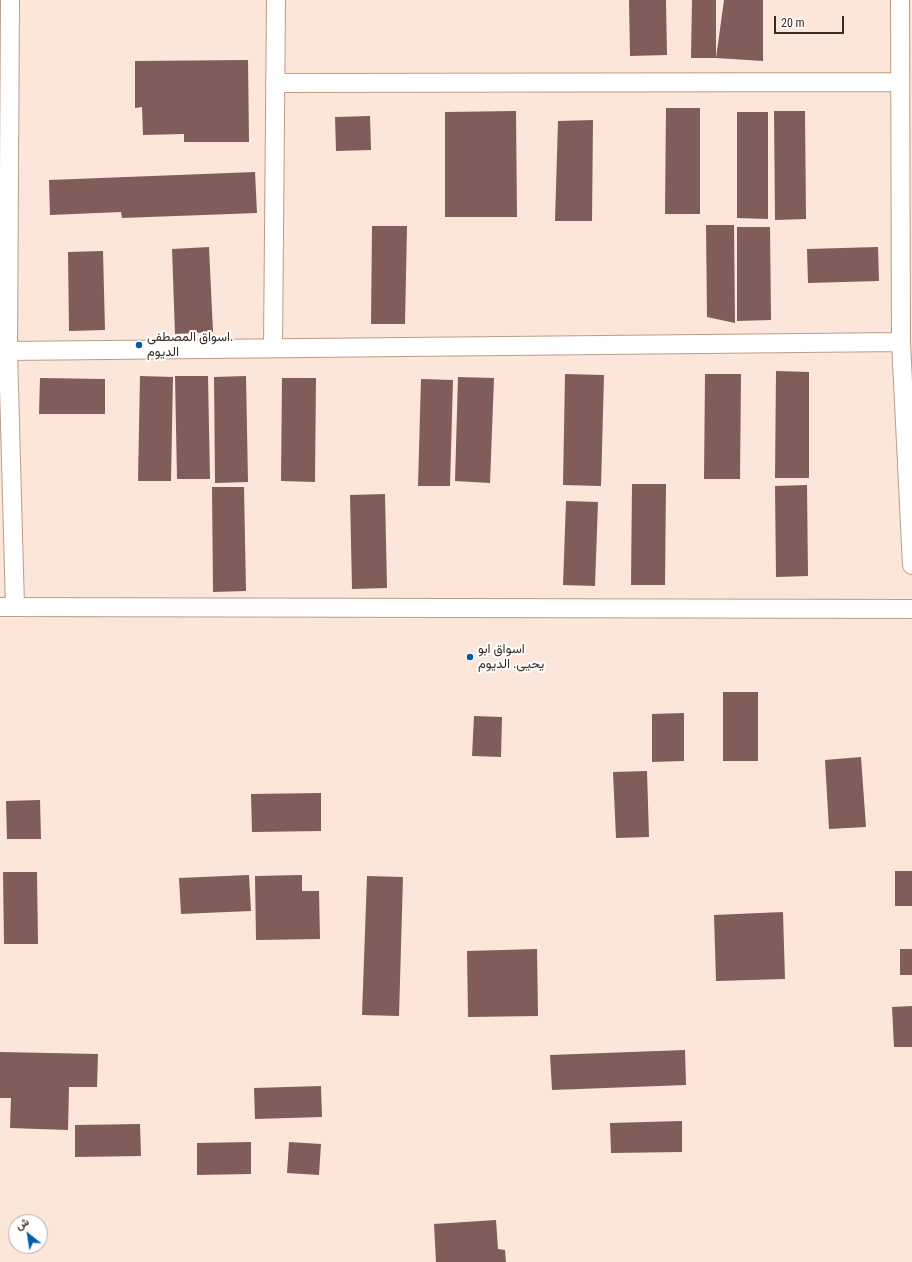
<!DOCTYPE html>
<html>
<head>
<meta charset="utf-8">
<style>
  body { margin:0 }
  #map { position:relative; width:912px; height:1262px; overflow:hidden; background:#fbe6d9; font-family:"Roboto Condensed",Vazirmatn,sans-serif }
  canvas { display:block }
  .north { position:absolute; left:8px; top:1214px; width:40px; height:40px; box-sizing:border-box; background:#fff; border:1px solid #b0aba8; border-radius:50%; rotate:330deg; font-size:11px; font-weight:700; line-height:16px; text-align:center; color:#3a2d25 }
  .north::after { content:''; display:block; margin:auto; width:14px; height:18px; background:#015dab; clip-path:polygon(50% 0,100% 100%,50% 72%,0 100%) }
  .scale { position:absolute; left:774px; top:16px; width:70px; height:18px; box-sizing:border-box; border:2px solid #3a2d25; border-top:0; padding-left:5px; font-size:12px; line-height:14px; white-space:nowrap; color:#3a2d25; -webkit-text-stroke:3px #fff; paint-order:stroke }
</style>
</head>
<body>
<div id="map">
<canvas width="912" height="1262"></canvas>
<div class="north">ش</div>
<div class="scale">20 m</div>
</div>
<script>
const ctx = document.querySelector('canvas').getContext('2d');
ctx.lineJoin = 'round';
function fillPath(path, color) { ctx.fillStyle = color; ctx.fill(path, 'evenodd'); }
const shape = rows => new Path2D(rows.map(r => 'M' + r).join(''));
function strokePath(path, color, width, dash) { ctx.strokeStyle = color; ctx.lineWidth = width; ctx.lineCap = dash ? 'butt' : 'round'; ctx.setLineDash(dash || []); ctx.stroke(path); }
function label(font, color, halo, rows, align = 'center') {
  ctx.font = font + ' "Roboto Condensed",Vazirmatn,sans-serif'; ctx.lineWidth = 4; ctx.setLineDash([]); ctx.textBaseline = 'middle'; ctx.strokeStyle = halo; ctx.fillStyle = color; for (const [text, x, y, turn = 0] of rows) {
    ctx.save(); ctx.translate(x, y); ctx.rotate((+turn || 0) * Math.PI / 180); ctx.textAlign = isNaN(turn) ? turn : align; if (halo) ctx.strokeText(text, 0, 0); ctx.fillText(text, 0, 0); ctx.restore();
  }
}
fillPath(shape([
  [629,0,666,0,667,55,630,56],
  [692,0,716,0,716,58,691,58],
  [724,0,763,0,763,61,716,58],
  [248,60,249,142,184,142,184,134,143,135,142,107,135,108,135,61],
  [666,108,700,108,700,214,665,214],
  [516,111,517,217,445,217,445,112],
  [774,111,805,111,806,219,775,220],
  [737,112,768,112,768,219,737,218],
  [370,116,371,150,336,151,335,117],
  [593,120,592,221,555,221,558,121],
  [255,172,257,213,122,218,121,212,50,215,49,180],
  [706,225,734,225,735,323,707,317],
  [372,226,407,226,405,324,371,324],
  [737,227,770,227,771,320,737,321],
  [209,247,213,332,175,334,172,249],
  [878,247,879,281,808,283,807,249],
  [103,251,105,330,69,331,68,252],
  [776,371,809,372,809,478,775,478],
  [565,374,604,375,601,486,563,485],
  [705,374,741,374,740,479,704,479],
  [140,376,173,377,171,481,138,481],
  [175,376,208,376,210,479,177,479],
  [246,376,248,482,215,483,214,377],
  [458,377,494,378,490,483,455,481],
  [40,378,105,379,105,414,39,414],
  [282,378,316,378,315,482,281,481],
  [421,379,453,380,450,486,418,486],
  [632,484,666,484,665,585,631,585],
  [807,485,808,576,776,577,775,486],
  [212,487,244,487,246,591,213,592],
  [385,494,387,588,352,589,350,495],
  [566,501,598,502,595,586,563,585],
  [723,692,758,692,758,761,723,761],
  [684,713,684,761,652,762,652,714],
  [474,716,502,717,501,757,472,756],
  [861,757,866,827,829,829,825,760],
  [647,771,649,837,616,838,613,772],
  [321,793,321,831,252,832,251,794],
  [40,800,41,839,7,839,6,801],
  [895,871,912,871,912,906,895,906],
  [3,872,37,872,38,944,4,944],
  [249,875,251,911,181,914,179,878],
  [302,875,302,891,319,891,320,939,256,940,255,876],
  [367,876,403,877,399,1016,362,1015],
  [783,912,785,979,716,981,714,915],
  [537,949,538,1016,468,1017,467,951],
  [900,949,912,949,912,975,900,975],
  [912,1006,912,1047,894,1047,892,1007],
  [685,1050,686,1085,552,1090,550,1055],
  [0,1052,98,1054,97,1087,69,1087,68,1130,10,1128,11,1098,0,1098],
  [321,1086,322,1117,255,1119,254,1088],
  [682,1121,682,1152,611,1153,610,1123],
  [140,1124,141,1156,75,1157,75,1125],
  [251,1142,251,1174,197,1175,197,1143],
  [289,1142,321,1144,319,1175,287,1173],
  [496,1220,498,1249,505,1250,506,1262,436,1262,434,1224]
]), '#805c5b');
const minor = shape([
  [10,0,8,351,15,607],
  [900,0,901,342,912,565],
  [275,83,900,82],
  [273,348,276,0],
  [8,351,901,342],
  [0,607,912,609]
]);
strokePath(minor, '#bd9c87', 20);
strokePath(minor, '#fff', 18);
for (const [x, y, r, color] of [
  [139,345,4,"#015dab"],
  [470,657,4,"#015dab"]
]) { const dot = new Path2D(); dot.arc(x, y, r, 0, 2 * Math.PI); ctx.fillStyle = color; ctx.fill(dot); strokePath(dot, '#fff', 1.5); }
label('13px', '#3a2d25', '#fff', [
  ["اسواق المصطفى.",147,338],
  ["الديوم",147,353],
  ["اسواق ابو",478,650],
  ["يحيى. الديوم",478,665]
], 'left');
</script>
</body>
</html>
